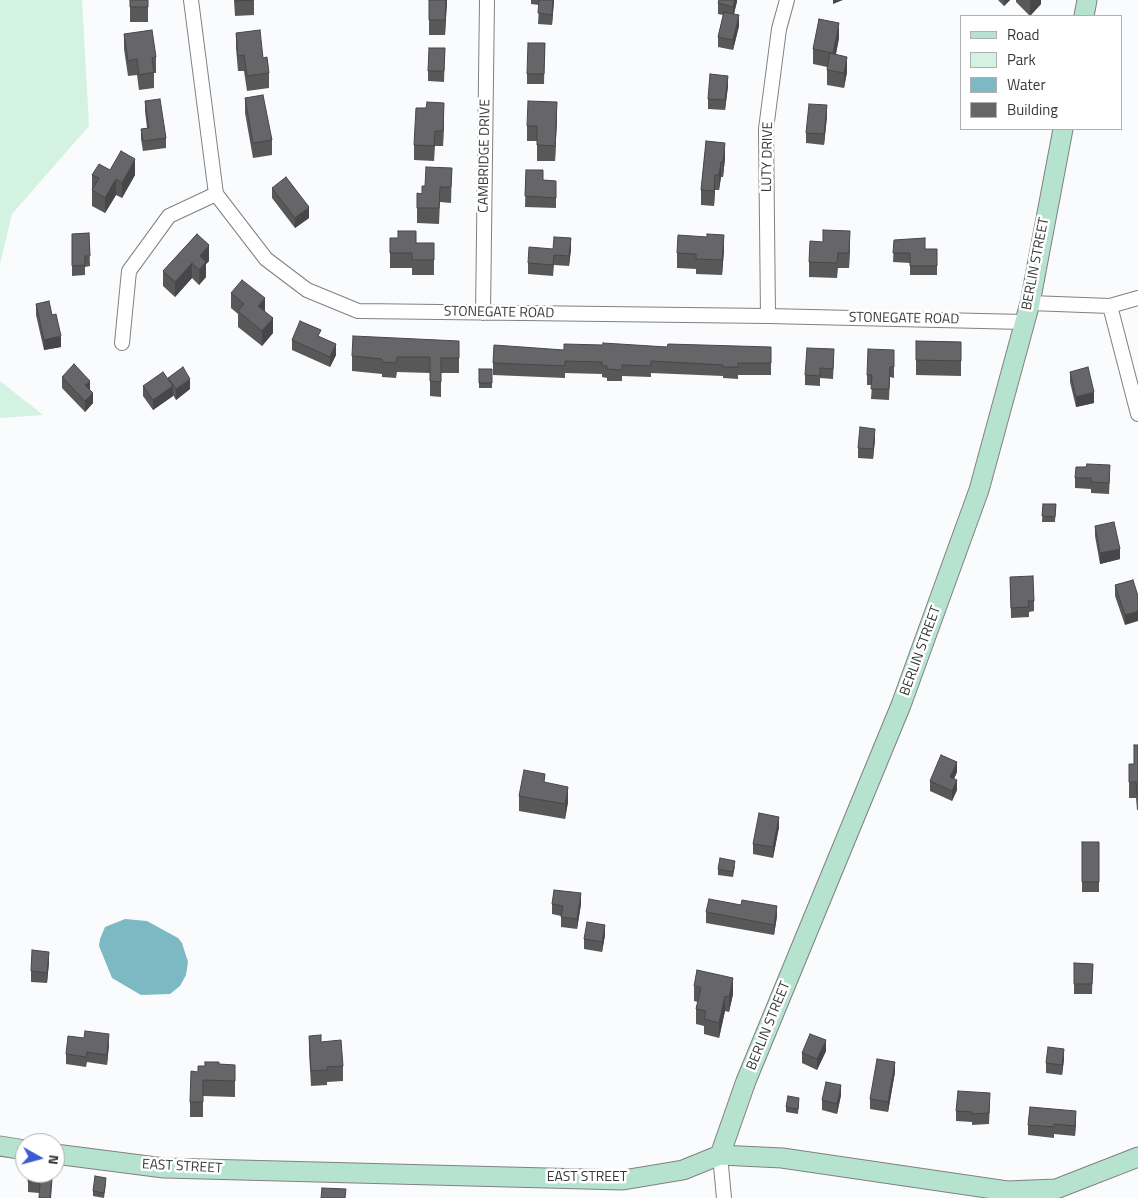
<!DOCTYPE html>
<html>
<head>
<meta charset="utf-8">
<style>
  body { margin:0 }
  #map { position:relative; width:1138px; height:1198px; overflow:hidden; background:#fafbfc; font-family:"Titillium Web",sans-serif }
  canvas { display:block }
  .legend { position:absolute; left:960px; top:15px; width:162px; height:115px; box-sizing:border-box; background:#fff; border:1px solid #afb0b0; margin:0; padding:6px 9px; list-style:none; font-size:15px; color:#383939 }
  .legend li { display:flex; align-items:center; gap:10px; height:25px }
  .legend b { width:25px; border:1px solid #afb0b0 }
  .north { position:absolute; left:15px; top:1133px; width:50px; height:50px; box-sizing:border-box; background:#fff; border:1px solid #afb0b0; border-radius:50%; rotate:97deg; font-size:14px; font-weight:700; line-height:20px; text-align:center; color:#383939 }
  .north::after { content:''; display:block; margin:auto; width:18px; height:22px; background:#3d5bce; clip-path:polygon(50% 0,100% 100%,50% 72%,0 100%) }
</style>
</head>
<body>
<div id="map">
<canvas width="1138" height="1198"></canvas>
<ul class="legend">
<li><b style="height:6px;background:#b6e2d0"></b>Road</li>
<li><b style="height:14px;background:#d3f2e2"></b>Park</li>
<li><b style="height:14px;background:#7db9c2"></b>Water</li>
<li><b style="height:14px;background:#666668"></b>Building</li>
</ul>
<div class="north">N</div>
</div>
<script>
const ctx = document.querySelector('canvas').getContext('2d');
ctx.lineJoin = 'round';
function fillPath(path, color) { ctx.fillStyle = color; ctx.fill(path, 'evenodd'); }
const shape = rows => new Path2D(rows.map(r => 'M' + r).join(''));
function strokePath(path, color, width, dash) { ctx.strokeStyle = color; ctx.lineWidth = width; ctx.lineCap = dash ? 'butt' : 'round'; ctx.setLineDash(dash || []); ctx.stroke(path); }
function label(font, color, halo, rows, align = 'center') {
  ctx.font = font + ' "Titillium Web",sans-serif'; ctx.lineWidth = 5; ctx.setLineDash([]); ctx.textBaseline = 'middle'; ctx.strokeStyle = halo; ctx.fillStyle = color; for (const [text, x, y, turn = 0] of rows) {
    ctx.save(); ctx.translate(x, y); ctx.rotate((+turn || 0) * Math.PI / 180); ctx.textAlign = isNaN(turn) ? turn : align; if (halo) ctx.strokeText(text, 0, 0); ctx.fillText(text, 0, 0); ctx.restore();
  }
}
fillPath(shape([
  [0,0,82,0,89,126,12,214,0,264],
  [0,381,43,415,0,418]
]), '#d3f2e2');
fillPath(shape([
  [125,919,147,921,178,938,182,943,188,962,186,975,180,986,170,994,141,995,112,978,99,946,100,939,105,927]
]), '#7db9c2');
const street = shape([
  [191,0,216,194,266,259,307,290,358,311,768,316,1024,322],
  [1030,303,1110,306,1138,298],
  [1110,306,1138,414],
  [483,313,487,0],
  [768,316,766,129,779,29,787,0],
  [122,343,129,271,169,216,216,194],
  [720,1155,724,1198]
]);
const secondary = shape([
  [1084,16,1087,0],
  [0,1146,25,1150],
  [55,1154,164,1168,623,1180,683,1170,720,1155,782,1158,1007,1191,1056,1189,1138,1157],
  [720,1155,746,1081,901,705,979,490,1030,303,1063,129]
]);
strokePath(street, '#808082', 16);
strokePath(secondary, '#808082', 21);
strokePath(street, '#fff', 14);
strokePath(secondary, '#b6e2d0', 19);
fillPath(shape([
  [130,0,148,0,148,22,130,22],
  [234,0,254,0,254,15,235,16],
  [429,0,447,0,445,35,429,35],
  [531,0,554,0,552,25,538,24,539,5,531,4],
  [737,0,734,14,739,26,733,50,718,47,718,37,723,15,718,14,718,3],
  [998,0,1010,0,1004,6],
  [1016,0,1041,0,1041,4,1030,16,1016,2],
  [236,33,269,73,269,88,247,91,244,71,238,71,236,48],
  [124,34,156,57,156,73,154,73,154,88,139,90,137,75,128,76,124,49],
  [839,38,836,54,847,72,844,88,827,85,827,67,813,64,813,49],
  [545,43,544,84,527,84,527,74],
  [445,48,444,82,428,81,428,71],
  [728,86,725,110,708,109,708,99],
  [245,98,272,140,272,155,253,158,245,113],
  [145,101,166,138,166,148,143,151,141,139,141,129,147,128,145,111],
  [426,108,444,119,443,146,435,146,434,161,414,160,414,145],
  [827,116,824,145,806,143,806,133],
  [557,117,555,161,537,161,537,141,527,141,527,126],
  [706,141,725,158,723,177,721,177,719,190,715,190,714,206,701,205,701,190],
  [452,168,451,203,440,202,439,224,417,223,417,193,422,194,425,186],
  [110,170,135,175,122,198,116,195,105,213,92,206,92,175],
  [526,170,543,180,556,181,556,208,525,207],
  [272,188,309,218,295,228,272,198],
  [89,233,90,266,85,267,85,275,72,276,72,234],
  [197,234,209,261,206,264,206,277,199,285,192,278,175,297,163,286,163,271],
  [390,238,416,243,434,243,434,275,412,275,412,268,390,268],
  [894,240,925,249,937,249,937,275,910,275,910,263,893,262],
  [823,242,850,246,849,268,838,268,837,278,809,277,809,262],
  [553,249,571,249,569,266,554,265,553,276,528,274,528,263],
  [724,250,722,275,696,274,696,269,677,268,677,253],
  [231,293,265,311,273,333,262,346,238,327,238,314,231,308],
  [36,304,52,315,61,347,44,350,36,315],
  [321,337,336,355,330,367,292,350,292,340],
  [459,341,459,373,441,373,441,397,430,396,430,373,397,372,396,378,382,377,382,374,352,371,352,356],
  [916,341,961,342,961,376,916,375],
  [667,347,771,347,771,375,738,375,738,379,723,378,723,376,651,373,651,377,622,376,622,381,607,381,607,378,602,377,602,374,565,373,565,378,493,375,493,363,564,350],
  [894,350,894,378,890,377,889,400,871,399,872,385,867,385,867,375],
  [834,359,833,379,820,378,820,386,805,385,805,375],
  [479,369,492,369,492,388,479,388],
  [1070,372,1094,403,1076,407,1070,382],
  [62,377,90,390,93,403,85,412,62,388],
  [168,379,190,389,176,400,173,395,173,396,153,410,143,396,143,386],
  [875,439,873,459,858,458,858,448],
  [1110,475,1109,494,1091,493,1091,489,1075,488,1075,478],
  [1043,504,1056,504,1055,522,1042,522],
  [1095,526,1120,559,1100,564,1095,536],
  [1010,577,1034,601,1034,611,1029,612,1029,617,1011,618],
  [1133,580,1125,625,1115,596,1115,585],
  [1138,745,1138,810,1137,810,1136,798,1129,798,1129,764,1134,764],
  [957,772,954,779,957,790,952,801,930,791,930,781],
  [545,782,568,802,565,819,519,811,519,796],
  [779,827,773,858,753,854,753,844],
  [1082,842,1099,842,1099,892,1082,892],
  [735,866,733,877,718,875,718,869],
  [552,904,581,904,577,929,561,927,561,916,552,914],
  [706,912,777,916,774,935,706,923],
  [605,935,602,952,584,949,584,939],
  [49,962,47,983,31,982,31,971],
  [1074,963,1093,964,1092,994,1074,994],
  [694,986,733,994,729,1012,725,1011,719,1038,704,1034,704,1026,696,1024,696,1009,698,1002,694,1001],
  [309,1036,321,1042,343,1066,343,1081,327,1082,327,1085,311,1086,309,1052],
  [109,1044,107,1065,87,1062,86,1067,66,1064,66,1054],
  [826,1051,817,1070,802,1063,802,1053],
  [1064,1059,1062,1075,1046,1073,1046,1063],
  [219,1064,235,1065,235,1097,203,1096,203,1117,190,1117,190,1102,198,1072,205,1066],
  [895,1072,888,1112,870,1109,870,1099],
  [841,1095,837,1114,822,1110,822,1100],
  [990,1103,989,1124,972,1125,972,1122,956,1121,956,1111],
  [799,1104,798,1114,786,1112,786,1107],
  [1076,1122,1075,1136,1054,1134,1054,1138,1028,1135,1028,1125],
  [53,1173,39,1193,28,1192,28,1182],
  [106,1183,104,1198,93,1196,93,1191]
]), '#585859');
fillPath(shape([
  [446,0,447,0,445,35,445,20],
  [553,0,554,0,552,25,552,15],
  [735,0,737,0,737,2,733,17,733,7],
  [833,0,843,0,833,4],
  [1004,0,1010,0,1004,6],
  [1030,0,1041,0,1041,4,1030,16],
  [739,15,739,26,733,50,733,40],
  [839,23,839,38,833,68,833,53],
  [847,57,847,72,844,88,844,73],
  [728,76,728,86,725,110,725,100],
  [557,102,557,117,555,161,555,146],
  [444,103,444,119,443,146,443,131],
  [827,105,827,116,824,145,824,134],
  [725,143,725,158,723,177,723,162],
  [135,159,135,175,122,198,122,183],
  [721,162,721,177,719,190,719,175],
  [715,175,715,190,714,206,714,191],
  [116,179,116,195,105,213,105,198],
  [309,207,309,218,295,228,295,218],
  [850,231,850,246,849,268,849,253],
  [724,235,724,250,722,275,722,260],
  [571,238,571,249,569,266,569,256],
  [209,245,209,261,206,264,206,277,199,285,200,256],
  [192,263,192,278,175,297,175,282],
  [265,298,265,313,258,306],
  [273,318,273,333,262,346,262,331],
  [61,336,61,347,44,350,44,340],
  [336,344,336,355,330,367,330,357],
  [190,379,190,389,176,400,176,389],
  [90,381,90,391,85,385],
  [173,386,173,396,153,410,153,400],
  [1094,392,1094,403,1076,407,1076,397],
  [93,393,93,403,85,412,85,401],
  [875,429,875,439,873,459,873,449],
  [1120,549,1120,559,1100,564,1100,553],
  [1138,611,1138,621,1125,625,1125,615],
  [957,762,957,772,950,787,950,777],
  [957,780,957,790,952,801,952,791],
  [568,787,568,802,565,819,565,804],
  [779,817,779,827,773,858,773,847],
  [581,893,581,904,577,929,577,919],
  [777,906,777,916,774,935,774,925],
  [605,925,605,935,602,952,602,942],
  [49,952,49,962,47,983,47,973],
  [733,978,733,994,729,1012,729,997],
  [725,996,725,1011,719,1038,719,1023],
  [109,1034,109,1044,107,1065,107,1055],
  [826,1040,826,1051,817,1070,817,1059],
  [1064,1049,1064,1059,1062,1075,1062,1065],
  [895,1062,895,1072,888,1112,888,1102],
  [841,1085,841,1095,837,1114,837,1104],
  [1076,1111,1076,1122,1075,1136,1075,1126],
  [52,1173,53,1173,51,1198,50,1198]
]), '#474749');
const building = shape([
  [130,0,148,0,148,7,130,7,130,0],
  [235,0,254,0,235,1,235,0],
  [429,0,446,0,445,20,429,20,429,0],
  [539,0,553,0,552,15,538,13,539,0],
  [719,0,735,0,733,7,718,3,719,0],
  [724,12,739,15,733,40,718,37,724,12],
  [819,19,839,23,833,53,813,49,819,19],
  [152,30,156,57,152,58,154,72,139,75,137,59,128,61,124,34,152,30],
  [260,30,263,58,267,57,269,73,247,76,244,55,238,56,236,33,260,30],
  [528,43,545,43,544,74,527,74,528,43],
  [429,48,445,48,444,71,428,71,429,48],
  [830,53,847,57,844,73,827,70,830,53],
  [710,74,728,76,725,100,708,99,710,74],
  [263,95,272,140,253,143,245,98,263,95],
  [160,99,166,138,143,141,141,129,149,128,145,101,160,99],
  [528,101,557,102,555,146,537,145,537,126,527,126,528,101],
  [427,102,444,103,443,131,435,131,434,146,414,145,416,108,426,108,427,102],
  [809,104,827,105,824,134,806,133,809,104],
  [706,141,725,143,723,162,721,162,719,175,715,175,714,191,701,190,706,141],
  [121,151,135,159,122,183,116,179,105,198,92,190,99,178,92,175,99,164,110,170,121,151],
  [426,167,452,168,451,187,440,187,439,208,417,208,417,193,422,194,422,186,425,186,426,167],
  [526,170,543,170,543,180,556,181,556,198,525,196,526,170],
  [286,177,309,207,295,218,272,188,286,177],
  [823,230,850,231,849,253,838,253,837,263,809,262,810,241,823,242,823,230],
  [398,231,416,231,416,243,434,243,434,260,412,260,412,253,390,253,390,238,398,238,398,231],
  [89,233,90,256,85,256,85,265,72,266,72,234,89,233],
  [197,234,209,245,200,256,206,262,199,270,192,263,175,282,163,271,197,234],
  [707,234,724,235,722,260,696,259,696,254,677,253,678,235,707,237,707,234],
  [554,237,571,238,569,256,554,255,553,265,528,263,529,247,553,249,554,237],
  [925,238,925,249,937,249,937,266,910,266,910,253,893,253,894,240,925,238],
  [242,280,265,298,258,306,273,318,262,331,238,311,244,304,231,293,242,280],
  [49,301,52,315,56,314,61,336,44,340,36,304,49,301],
  [300,321,321,330,318,336,336,344,330,357,292,340,300,321],
  [353,336,459,341,459,358,441,358,441,382,430,381,430,357,397,357,396,363,382,362,382,359,352,356,353,336],
  [916,341,961,342,961,361,916,360,916,341],
  [603,343,667,347,668,344,771,347,771,363,738,363,738,367,723,367,723,365,651,361,651,366,622,365,622,370,607,369,607,366,602,366,602,362,565,361,565,366,493,363,494,345,564,350,564,344,603,345,603,343],
  [807,348,834,349,833,369,820,368,820,376,805,375,807,348],
  [868,349,894,350,894,367,890,367,889,389,871,389,872,375,867,375,868,349],
  [74,364,90,381,85,385,93,393,85,401,62,377,74,364],
  [183,367,190,379,176,389,168,378,183,367],
  [1088,367,1094,392,1076,397,1070,372,1088,367],
  [479,369,492,369,492,383,479,383,479,369],
  [163,372,173,386,153,400,143,386,163,372],
  [860,427,875,429,873,449,858,448,860,427],
  [1087,464,1110,465,1109,483,1091,482,1091,478,1075,478,1076,467,1086,467,1087,464],
  [1043,504,1056,504,1055,517,1042,516,1043,504],
  [1114,522,1120,549,1100,553,1095,526,1114,522],
  [1033,576,1034,601,1028,601,1029,607,1011,608,1010,577,1033,576],
  [1133,580,1138,596,1138,611,1125,615,1115,585,1133,580],
  [1134,745,1138,745,1138,795,1137,795,1136,782,1129,782,1129,764,1134,764,1134,745],
  [941,755,957,762,950,777,957,780,952,791,930,781,941,755],
  [524,770,545,774,544,782,568,787,565,804,519,796,524,770],
  [759,813,779,817,773,847,753,844,759,813],
  [1082,842,1099,842,1099,882,1082,882,1082,842],
  [720,858,735,861,733,872,718,869,720,858],
  [554,890,581,893,577,919,561,917,563,906,552,904,554,890],
  [709,899,741,905,742,900,777,906,774,925,706,912,709,899],
  [587,922,605,925,602,942,584,939,587,922],
  [32,950,49,952,47,973,31,971,32,950],
  [1074,963,1093,964,1092,984,1074,984,1074,963],
  [697,970,733,978,729,997,725,996,719,1023,704,1019,706,1011,696,1009,701,987,694,986,697,970],
  [85,1031,109,1034,107,1055,87,1052,86,1057,66,1054,68,1036,84,1038,85,1031],
  [810,1034,826,1040,817,1059,802,1053,810,1034],
  [321,1035,321,1042,341,1040,343,1066,327,1067,327,1070,311,1071,309,1036,321,1035],
  [1048,1047,1064,1049,1062,1065,1046,1063,1048,1047],
  [877,1059,895,1062,888,1102,870,1099,877,1059],
  [205,1062,219,1062,219,1064,235,1065,235,1081,203,1080,203,1102,190,1102,191,1071,198,1072,198,1066,205,1066,205,1062],
  [826,1082,841,1085,837,1104,822,1100,826,1082],
  [958,1091,990,1093,989,1113,972,1114,972,1112,956,1111,958,1091],
  [788,1096,799,1098,798,1109,786,1107,788,1096],
  [1030,1107,1076,1111,1075,1126,1054,1124,1054,1127,1028,1125,1030,1107],
  [29,1173,52,1173,50,1198,39,1198,40,1183,28,1182,29,1173],
  [95,1176,106,1178,104,1193,93,1191,95,1176],
  [322,1188,346,1189,345,1198,321,1198,322,1188]
]);
fillPath(building, '#666668');
strokePath(building, '#474749', 1);
label('14px', '#383939', '#fff', [
  ["CAMBRIDGE DRIVE",485,156,-89],
  ["LUTY DRIVE",768,157,-89],
  ["BERLIN STREET",1036,264,-79],
  ["STONEGATE ROAD",499,313,1],
  ["STONEGATE ROAD",904,319,1],
  ["BERLIN STREET",921,651,-70],
  ["BERLIN STREET",769,1026,-68],
  ["EAST STREET",182,1167,3],
  ["EAST STREET",587,1178]
]);
</script>
</body>
</html>
